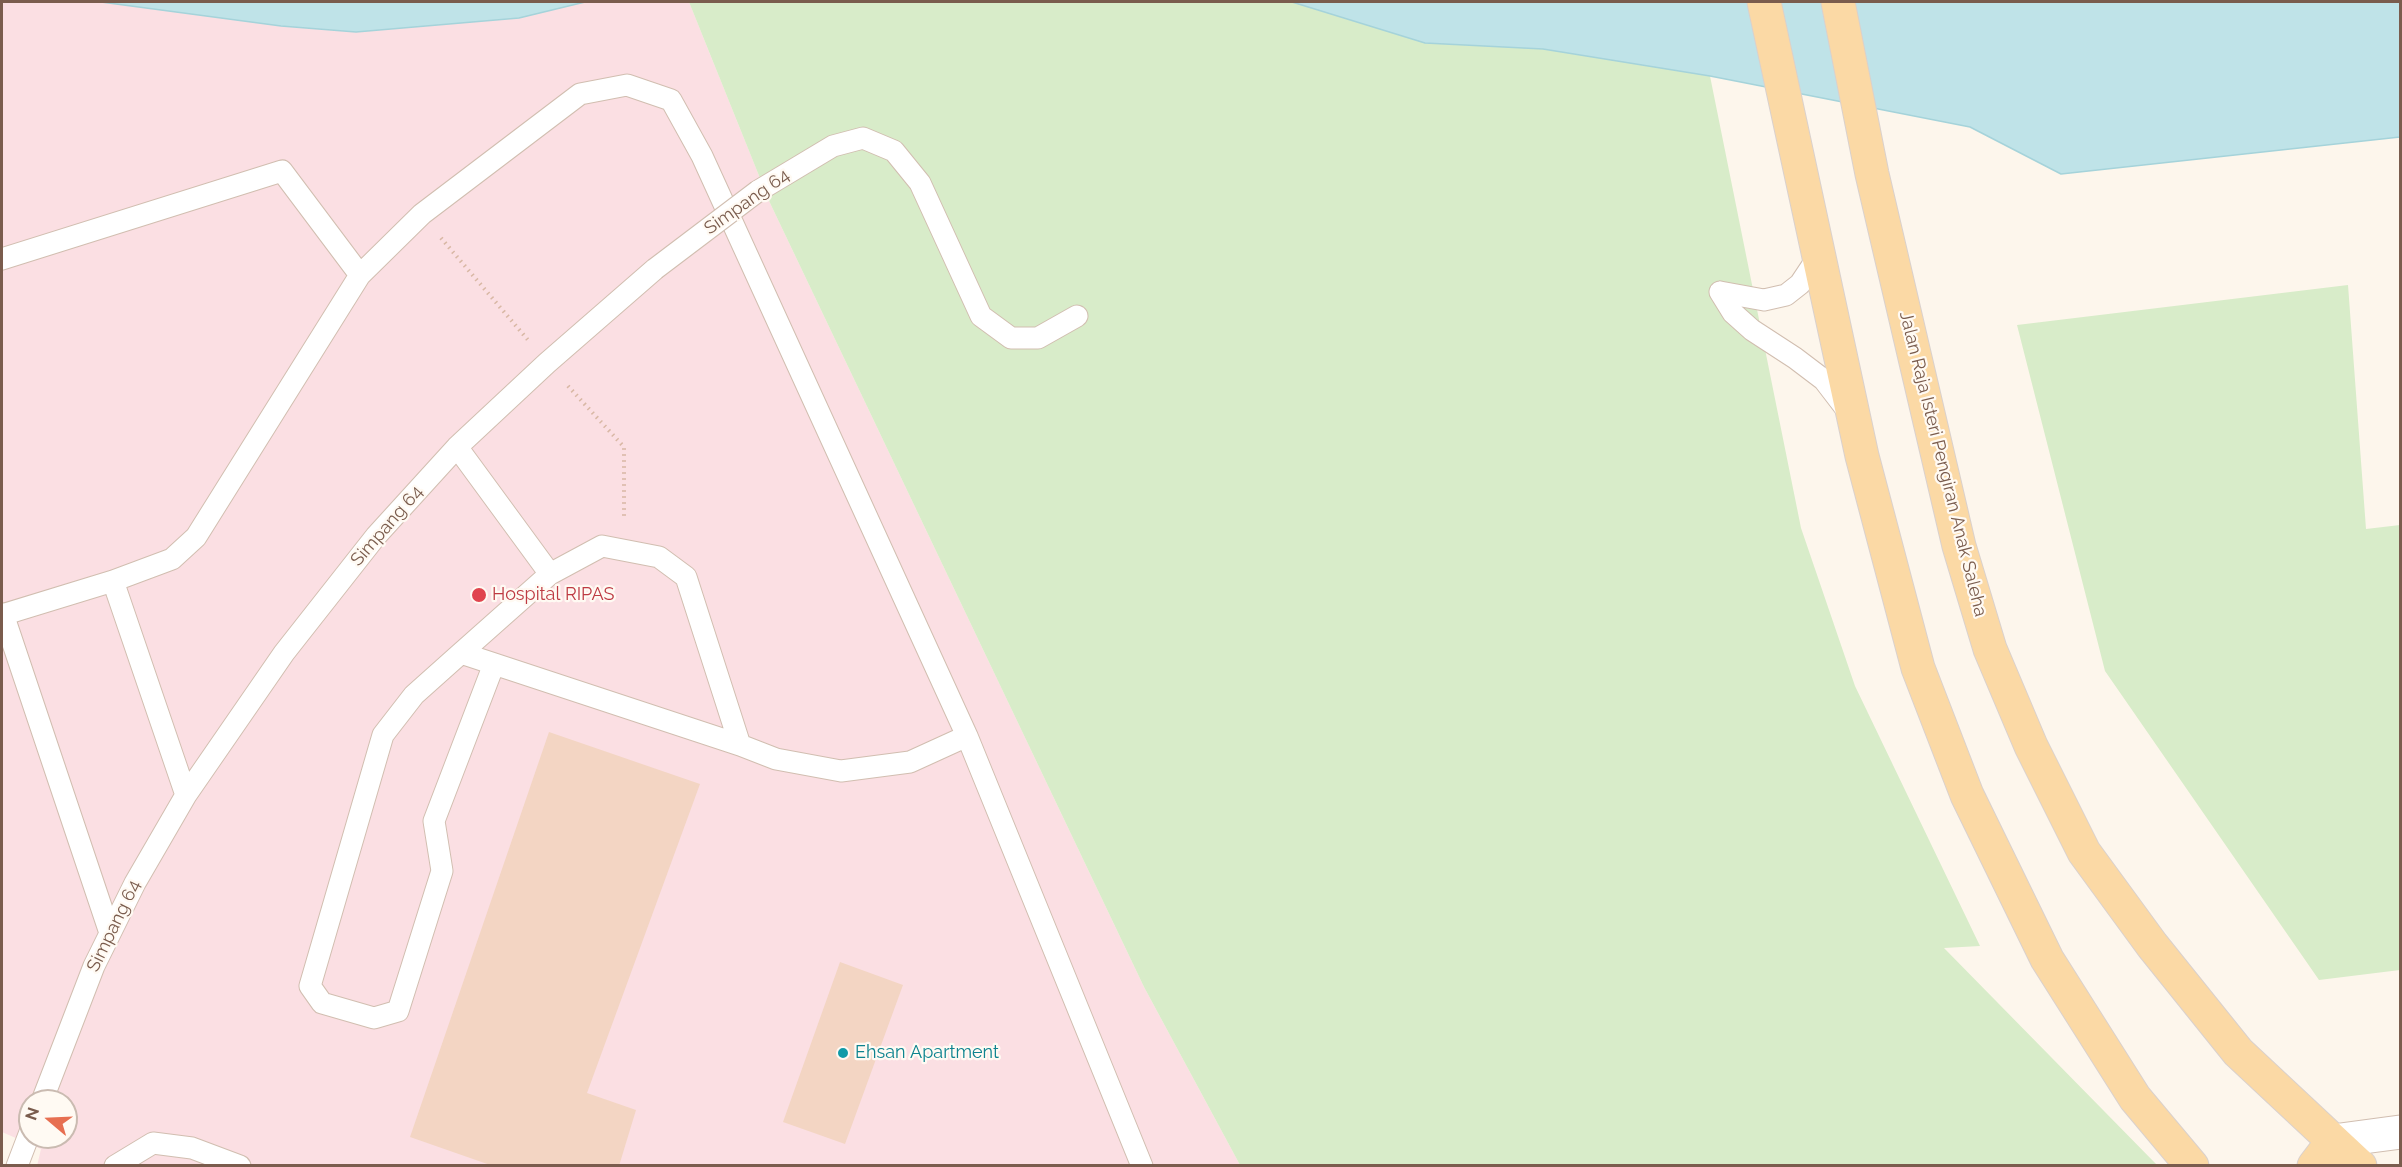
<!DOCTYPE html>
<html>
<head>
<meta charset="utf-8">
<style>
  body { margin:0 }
  #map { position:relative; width:2402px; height:1167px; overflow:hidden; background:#fdf6ec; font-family:Raleway,sans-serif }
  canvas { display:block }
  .frame { position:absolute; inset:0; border:3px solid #7a5c4d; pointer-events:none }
  .north { position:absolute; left:18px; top:1089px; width:60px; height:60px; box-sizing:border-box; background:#fffaf3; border:2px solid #cabbb1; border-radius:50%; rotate:289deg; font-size:16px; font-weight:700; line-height:24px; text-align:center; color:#7a5c4d }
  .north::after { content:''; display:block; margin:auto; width:21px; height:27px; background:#e76f51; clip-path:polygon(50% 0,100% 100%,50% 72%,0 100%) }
</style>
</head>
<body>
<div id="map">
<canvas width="2402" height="1167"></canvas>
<div class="frame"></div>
<div class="north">N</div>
</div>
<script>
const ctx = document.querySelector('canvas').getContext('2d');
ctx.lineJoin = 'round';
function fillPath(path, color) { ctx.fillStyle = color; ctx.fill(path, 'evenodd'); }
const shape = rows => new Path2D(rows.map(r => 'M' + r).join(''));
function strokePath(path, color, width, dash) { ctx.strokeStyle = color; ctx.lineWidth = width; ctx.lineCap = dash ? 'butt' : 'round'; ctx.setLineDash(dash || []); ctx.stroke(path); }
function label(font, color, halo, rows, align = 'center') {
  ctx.font = font + ' Raleway,sans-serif'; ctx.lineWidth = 4.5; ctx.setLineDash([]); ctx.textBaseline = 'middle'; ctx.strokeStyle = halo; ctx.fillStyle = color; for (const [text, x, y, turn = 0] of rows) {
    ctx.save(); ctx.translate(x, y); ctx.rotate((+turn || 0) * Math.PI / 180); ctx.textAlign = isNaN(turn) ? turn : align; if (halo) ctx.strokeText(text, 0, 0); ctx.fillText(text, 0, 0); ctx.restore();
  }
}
fillPath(shape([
  [2,2,101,2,281,26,356,32,519,18,585,2,689,2,770,203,1144,987,1240,1165,37,1166,41,1149,2,1132],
  [30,1101,66,1101,66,1137,30,1137]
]), '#fbdfe3');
fillPath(shape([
  [689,2,1292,2,1425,43,1543,49,1710,76,1801,528,1855,686,1980,946,1944,948,2157,1165,1240,1165,1144,987,770,203],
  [2348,285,2366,529,2400,525,2400,970,2319,980,2105,671,2017,325]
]), '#d8ecc9');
const water = shape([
  [101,2,585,2,519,18,356,32,281,26,101,2],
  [1292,2,2400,2,2400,137,2061,174,1970,127,1710,76,1543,49,1425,43,1292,2]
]);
fillPath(water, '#bfe3e8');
strokePath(water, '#a5d3da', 1.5);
fillPath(shape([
  [549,732,700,784,587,1093,636,1110,619,1166,493,1166,410,1137],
  [840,962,903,985,845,1144,783,1122]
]), '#f3d5c3');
const service = shape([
  [758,191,833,146,863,138,894,151,920,183,981,316,1011,338,1038,338,1077,316],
  [2,259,282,171,360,275],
  [1720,292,1733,313,1752,330,1795,358,1824,380,1847,410],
  [1720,292,1764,300,1786,295,1800,284,1818,257],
  [457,447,550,574],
  [113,581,186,795],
  [3,614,110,933],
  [2,615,113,581,172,559,196,537,360,275,422,214,580,94,627,85,671,100,702,156,967,736,1142,1166],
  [461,653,414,695,383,735,310,986,322,1003,374,1018,398,1011,442,871,434,821,494,664],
  [740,745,686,577,659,557,602,546,550,574,461,653,740,745,776,759,841,771,910,762,967,736],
  [42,1101,94,966,135,883,186,795,284,653,376,536,457,447,547,363,655,269],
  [17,1166,30,1132],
  [115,1166,153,1143,192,1148,240,1166]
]);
const minor = shape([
  [2333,1141,2400,1132]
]);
const primary = shape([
  [1764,2,1862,456,1918,668,1967,795,2047,959,2135,1098,2192,1166],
  [1838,2,1872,174,1959,546,1990,649,2031,746,2084,852,2152,945,2238,1052,2360,1166],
  [2314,1166,2333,1141]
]);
strokePath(service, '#d1beb0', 23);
strokePath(minor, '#d1beb0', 35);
strokePath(primary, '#dad1cd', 35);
strokePath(shape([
  [441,238,528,340],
  [568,386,624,447,624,519]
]), '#d9b8a5', 4, [1.5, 4.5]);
strokePath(service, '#fff', 21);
strokePath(minor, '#fff', 33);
strokePath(primary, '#fbd9a5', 33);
const serviceBridge = shape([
  [655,269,758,191]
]);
strokePath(serviceBridge, '#d1beb0', 23, []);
strokePath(serviceBridge, '#fff', 21);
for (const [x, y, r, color] of [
  [479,595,8,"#e0444e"],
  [843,1053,6,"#0f9aa8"]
]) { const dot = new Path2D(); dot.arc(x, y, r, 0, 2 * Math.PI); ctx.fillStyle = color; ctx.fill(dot); strokePath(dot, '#fffaf3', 2); }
label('18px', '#7a5c4d', '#fffaf3', [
  ["Simpang 64",747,202,-35],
  ["Jalan Raja Isteri Pengiran Anak Saleha",1943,464,76],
  ["Simpang 64",387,526,-49],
  ["Simpang 64",114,926,-64]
]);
label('18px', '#be3a42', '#fffaf3', [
  ["Hospital RIPAS",492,595]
], 'left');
label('18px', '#0d838f', '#fffaf3', [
  ["Ehsan Apartment",855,1053]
], 'left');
</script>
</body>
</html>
